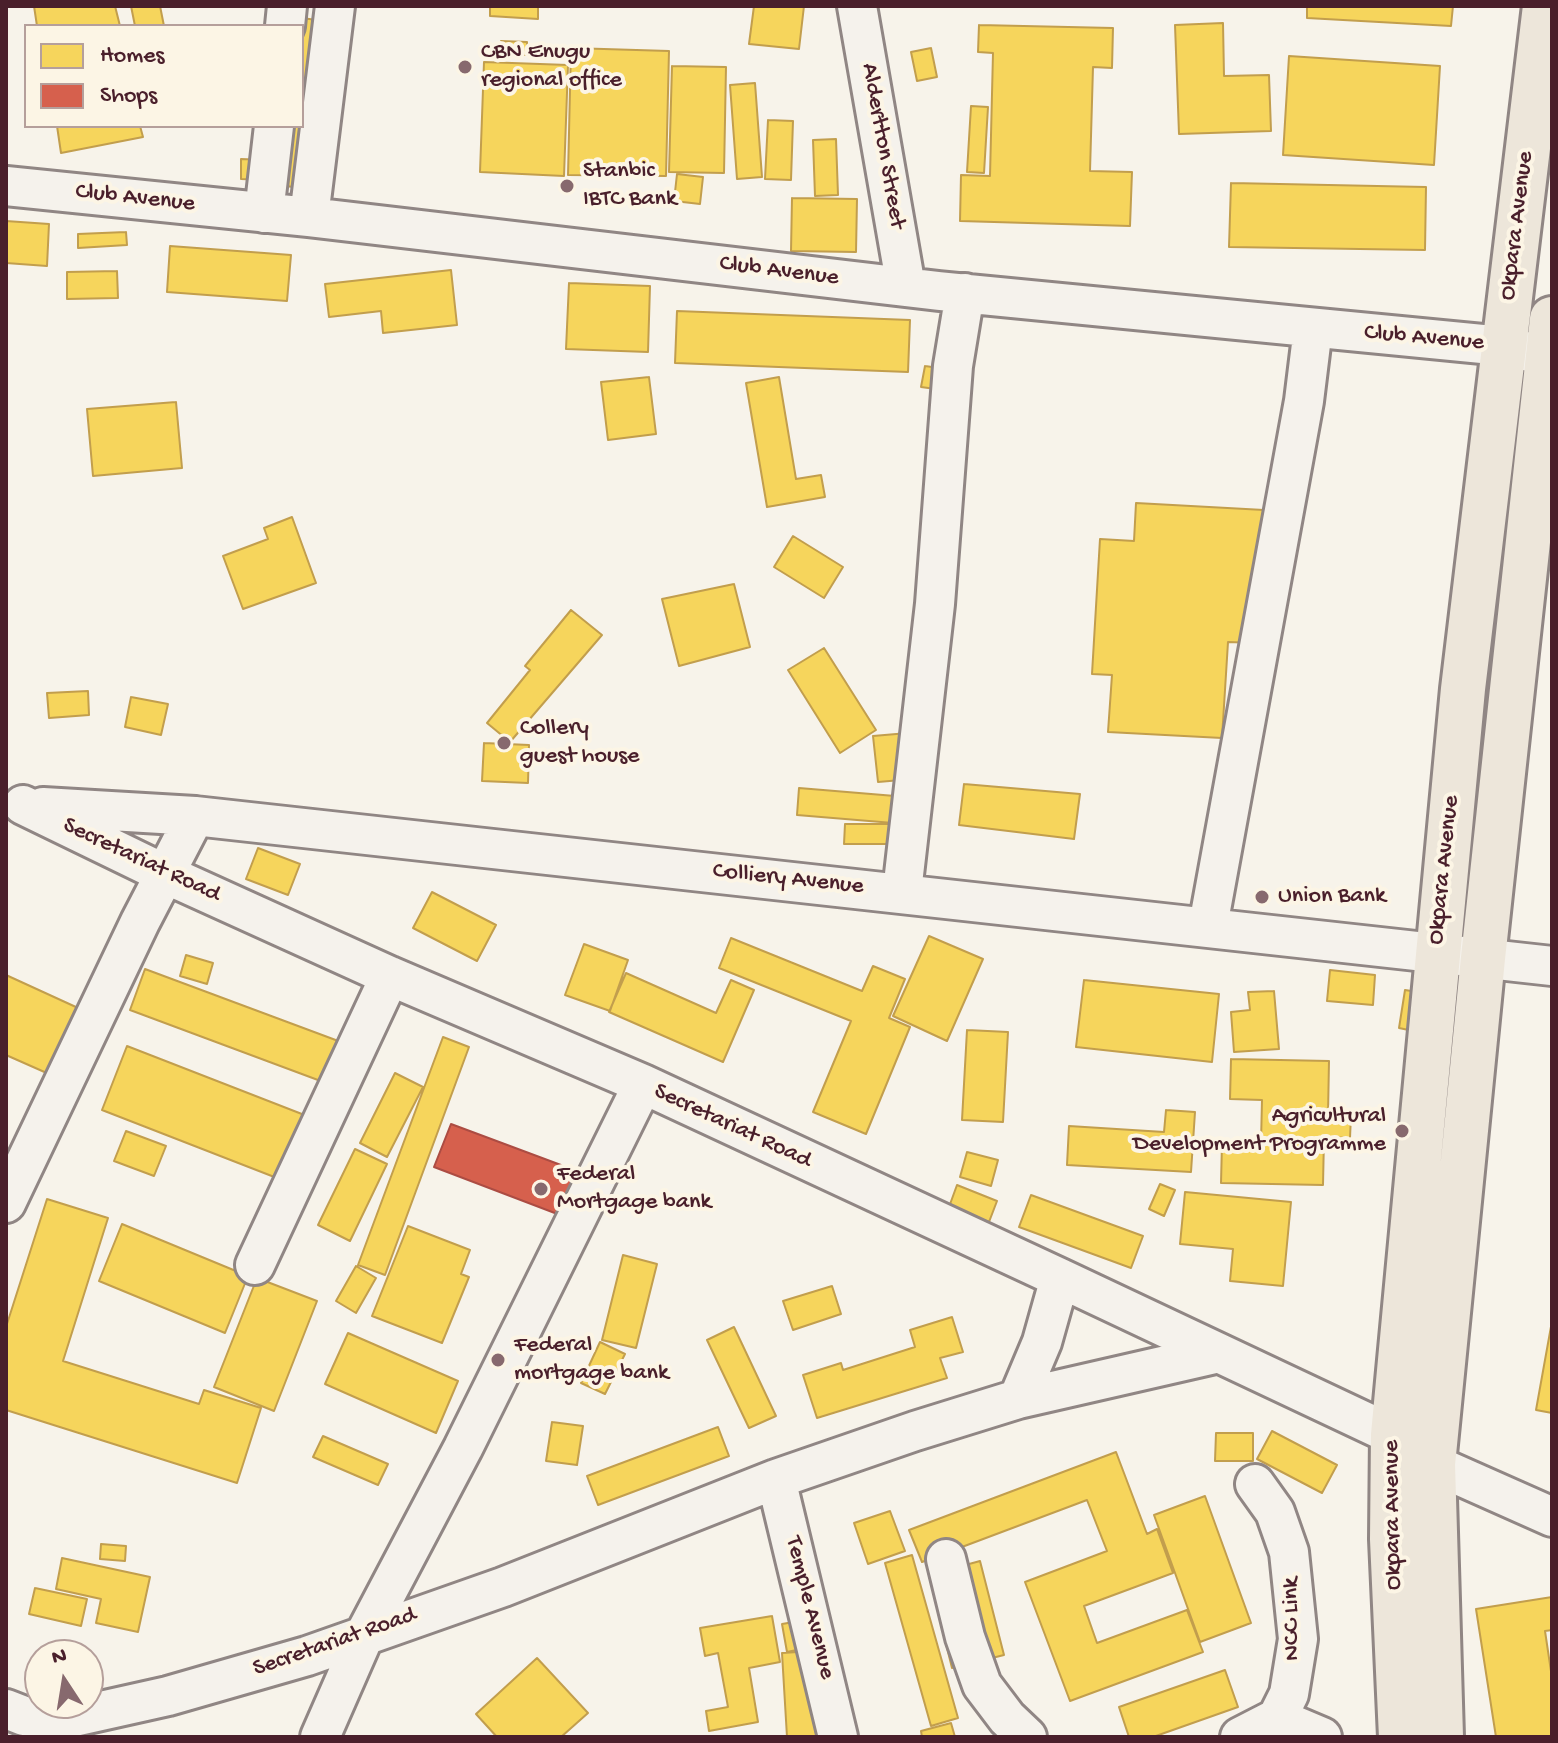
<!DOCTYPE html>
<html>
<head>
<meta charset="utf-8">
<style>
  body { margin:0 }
  #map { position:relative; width:1558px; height:1743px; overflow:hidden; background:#f7f3ea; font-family:"Gochi Hand",sans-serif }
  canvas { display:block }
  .frame { position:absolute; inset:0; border:8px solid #4a1f2b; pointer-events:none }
  .legend { position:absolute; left:24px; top:24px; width:280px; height:104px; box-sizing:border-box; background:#fcf5e5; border:2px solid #b59f9b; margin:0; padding:10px 14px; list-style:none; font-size:24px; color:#4a1f2b }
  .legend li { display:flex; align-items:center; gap:16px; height:40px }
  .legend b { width:40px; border:2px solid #b59f9b }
  .north { position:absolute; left:24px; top:1639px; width:80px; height:80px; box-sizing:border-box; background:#fcf5e5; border:2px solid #b59f9b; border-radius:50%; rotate:348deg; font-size:22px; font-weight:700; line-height:32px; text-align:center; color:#4a1f2b }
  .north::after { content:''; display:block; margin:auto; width:28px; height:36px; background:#87696e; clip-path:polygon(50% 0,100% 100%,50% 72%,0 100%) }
</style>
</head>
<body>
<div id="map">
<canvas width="1558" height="1743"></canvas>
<div class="frame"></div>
<ul class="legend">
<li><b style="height:22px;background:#f6d55c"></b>Homes</li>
<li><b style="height:22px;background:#d6604d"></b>Shops</li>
</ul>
<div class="north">N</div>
</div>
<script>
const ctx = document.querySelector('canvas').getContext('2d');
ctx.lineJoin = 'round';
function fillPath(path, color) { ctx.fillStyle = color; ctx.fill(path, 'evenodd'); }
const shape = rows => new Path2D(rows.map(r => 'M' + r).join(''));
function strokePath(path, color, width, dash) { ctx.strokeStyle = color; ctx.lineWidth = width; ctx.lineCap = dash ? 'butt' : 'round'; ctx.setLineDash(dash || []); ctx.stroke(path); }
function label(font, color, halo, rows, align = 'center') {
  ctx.font = font + ' "Gochi Hand",sans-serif'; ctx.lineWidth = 8; ctx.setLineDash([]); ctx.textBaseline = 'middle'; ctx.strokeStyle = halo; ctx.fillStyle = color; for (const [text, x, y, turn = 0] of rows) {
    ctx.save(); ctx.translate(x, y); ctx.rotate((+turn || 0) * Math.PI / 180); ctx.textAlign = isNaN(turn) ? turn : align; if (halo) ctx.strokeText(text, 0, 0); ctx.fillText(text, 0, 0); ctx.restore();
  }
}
const homes = shape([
  [34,6,115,6,120,26,37,26,34,6],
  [131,6,160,6,164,26,135,26,131,6],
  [490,6,538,6,538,19,490,16,490,6],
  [754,6,804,6,799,49,749,44,754,6],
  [1307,6,1453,6,1451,26,1307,18,1307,6],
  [302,18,331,22,304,189,275,184,285,126,302,126,302,18],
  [1223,23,1224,76,1269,75,1271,131,1179,134,1175,25,1223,23],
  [979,25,1113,28,1112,68,1093,67,1090,171,1132,172,1130,226,960,221,961,175,990,176,993,53,978,52,979,25],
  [501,41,527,42,527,55,501,55,501,41],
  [571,48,669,51,666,176,568,175,571,48],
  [931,48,937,77,917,81,911,52,931,48],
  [1289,56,1440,66,1434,165,1283,155,1289,56],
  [484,62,568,65,564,176,480,172,484,62],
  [672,66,726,67,724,173,669,172,672,66],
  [755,83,762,177,737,179,730,85,755,83],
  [971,106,988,107,984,173,967,172,971,106],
  [768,120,793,121,791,180,765,179,768,120],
  [57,126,140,126,143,137,61,153,57,126],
  [836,139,838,195,815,196,813,140,836,139],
  [241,159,265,160,264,180,241,179,241,159],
  [677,174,703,177,700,204,674,201,677,174],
  [1231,183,1426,187,1425,250,1229,247,1231,183],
  [792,198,857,199,856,252,791,251,792,198],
  [6,221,49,224,47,266,6,263,6,221],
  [126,232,127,245,78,248,78,234,126,232],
  [170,246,291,255,287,301,167,292,170,246],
  [451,270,457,325,383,333,381,311,329,317,325,284,451,270],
  [117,271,118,298,67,299,67,272,117,271],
  [569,283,650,286,648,352,566,349,569,283],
  [677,311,910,320,908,372,675,363,677,311],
  [925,366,953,370,950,391,921,387,925,366],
  [649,377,656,434,608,440,601,382,649,377],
  [779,377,796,479,821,475,825,497,767,507,746,383,779,377],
  [176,402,182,468,93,476,87,409,176,402],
  [1136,503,1264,510,1256,643,1228,642,1222,738,1108,732,1112,675,1092,674,1100,539,1134,541,1136,503],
  [292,517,316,583,243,609,223,556,268,539,264,528,292,517],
  [793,536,843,567,824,598,774,567,793,536],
  [734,584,750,647,679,666,662,599,734,584],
  [571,610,602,635,510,742,487,723,530,670,525,666,571,610],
  [824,648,876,730,840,753,788,670,824,648],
  [88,691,89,715,49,718,47,693,88,691],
  [131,697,168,704,161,735,125,727,131,697],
  [908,733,913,779,878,782,873,736,908,733],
  [484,743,529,745,528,783,482,781,484,743],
  [964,784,1080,794,1074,839,959,825,964,784],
  [799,788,907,797,905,824,797,815,799,788],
  [845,824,899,824,899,844,844,844,845,824],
  [258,848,300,864,288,895,246,879,258,848],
  [432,892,496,925,477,961,413,928,432,892],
  [929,936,983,959,947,1041,893,1016,929,936],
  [731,938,862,991,873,966,905,979,889,1018,910,1027,866,1134,813,1112,851,1021,719,968,731,938],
  [584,944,628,960,610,1011,565,995,584,944],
  [186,955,213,963,207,984,180,976,186,955],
  [145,969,341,1042,326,1083,130,1010,145,969],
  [1330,970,1375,975,1373,1005,1327,1001,1330,970],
  [626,973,716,1013,731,980,754,990,723,1062,609,1012,626,973],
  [6,975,89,1013,58,1078,6,1055,6,975],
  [1084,980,1219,994,1212,1062,1076,1047,1084,980],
  [1405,990,1430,994,1423,1033,1399,1028,1405,990],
  [1274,991,1279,1049,1234,1052,1231,1012,1250,1010,1248,992,1274,991],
  [967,1030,1008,1032,1003,1122,962,1120,967,1030],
  [443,1037,469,1047,385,1275,358,1265,443,1037],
  [127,1046,325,1123,300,1187,102,1110,127,1046],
  [1231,1059,1329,1061,1328,1115,1351,1115,1350,1138,1324,1137,1323,1185,1221,1183,1222,1143,1261,1143,1262,1100,1230,1099,1231,1059],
  [395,1073,423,1087,387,1157,360,1143,395,1073],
  [1166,1110,1195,1112,1191,1172,1067,1165,1069,1126,1164,1132,1166,1110],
  [126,1131,166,1146,154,1176,114,1161,126,1131],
  [355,1149,387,1164,350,1241,318,1225,355,1149],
  [967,1152,998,1160,991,1186,960,1177,967,1152],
  [1160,1184,1175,1190,1164,1216,1149,1209,1160,1184],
  [957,1185,997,1201,989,1222,949,1207,957,1185],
  [1185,1192,1291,1202,1283,1286,1230,1281,1233,1249,1180,1244,1185,1192],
  [1031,1195,1143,1236,1131,1268,1019,1227,1031,1195],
  [47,1199,108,1218,63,1361,199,1404,204,1390,261,1408,237,1483,6,1410,6,1327,47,1199],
  [122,1224,248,1276,225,1333,99,1281,122,1224],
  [408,1226,470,1250,461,1274,469,1277,442,1343,372,1316,408,1226],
  [623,1255,657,1264,636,1348,602,1340,623,1255],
  [356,1266,376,1278,356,1313,336,1301,356,1266],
  [257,1278,317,1301,274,1411,214,1387,257,1278],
  [832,1286,841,1314,793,1330,783,1301,832,1286],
  [952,1317,963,1352,940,1358,947,1378,817,1418,803,1375,841,1363,843,1370,915,1347,910,1330,952,1317],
  [1552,1321,1552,1413,1536,1410,1552,1321],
  [734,1327,776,1416,749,1428,707,1340,734,1327],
  [348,1333,458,1381,436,1433,325,1384,348,1333],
  [600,1342,625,1354,605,1394,581,1383,600,1342],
  [552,1422,583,1426,577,1465,546,1461,552,1422],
  [718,1427,729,1456,598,1505,587,1476,718,1427],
  [1272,1431,1337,1465,1322,1493,1257,1459,1272,1431],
  [1216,1433,1253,1433,1253,1461,1215,1461,1216,1433],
  [323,1436,388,1464,378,1485,313,1457,323,1436],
  [1116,1452,1147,1534,1157,1529,1173,1573,1084,1606,1097,1643,1187,1610,1203,1652,1070,1701,1025,1582,1107,1551,1087,1500,922,1562,909,1530,1116,1452],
  [1205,1496,1251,1623,1200,1642,1154,1515,1205,1496],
  [890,1511,905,1551,868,1564,854,1523,890,1511],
  [101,1544,126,1546,125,1561,100,1559,101,1544],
  [912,1555,958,1718,931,1726,885,1563,912,1555],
  [62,1558,150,1577,138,1632,96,1623,101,1599,56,1589,62,1558],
  [980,1561,1004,1655,952,1668,929,1575,980,1561],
  [35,1588,87,1599,81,1626,29,1614,35,1588],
  [1552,1597,1552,1630,1545,1631,1552,1678,1552,1737,1496,1737,1476,1609,1552,1597],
  [772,1616,780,1662,749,1668,758,1722,709,1731,706,1711,728,1707,718,1653,705,1656,700,1628,772,1616],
  [811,1619,816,1646,787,1652,782,1624,811,1619],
  [814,1651,819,1737,787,1737,782,1653,814,1651],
  [537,1658,588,1713,561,1737,497,1737,476,1714,537,1658],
  [1225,1670,1238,1707,1153,1737,1129,1737,1119,1707,1225,1670],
  [951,1723,955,1737,922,1737,921,1731,951,1723]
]);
fillPath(homes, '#f6d55c');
strokePath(homes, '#c29e4d', 2);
const shops = shape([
  [451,1124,577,1171,560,1215,434,1167,451,1124]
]);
fillPath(shops, '#d6604d');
strokePath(shops, '#ac4c43', 2);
const minor = shape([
  [857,6,906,287],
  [285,26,287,6],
  [6,186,309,217,939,291,1503,346,1534,353],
  [264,213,274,126],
  [309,217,335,6],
  [23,805,163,873,390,976,643,1084,1060,1278,1393,1435,1433,1464,1552,1517],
  [43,807,195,816,1552,966],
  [902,892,935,604,953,366,965,293],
  [1208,926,1304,401,1313,328],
  [6,1203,140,922,195,816],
  [255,1265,390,976],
  [1018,1399,1042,1342,1060,1278],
  [776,1479,838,1737],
  [946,1559,965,1637,982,1685,1007,1718,1027,1737],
  [6,1709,24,1716,65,1719,168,1696,307,1656,503,1587,776,1479,915,1431,1018,1399,1219,1353],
  [1277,1718,1322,1737],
  [320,1737,366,1632,463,1448,643,1084],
  [1240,1737,1277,1718,1289,1694,1298,1639,1289,1552,1275,1512,1255,1484]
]);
const primary = shape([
  [1401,1737,1392,1539,1393,1435,1463,689,1545,6],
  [1441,1737,1433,1464,1483,958,1552,319]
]);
strokePath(minor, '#908684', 44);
strokePath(primary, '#908684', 50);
strokePath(minor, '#f5f2ec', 38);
strokePath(primary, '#ede6da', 44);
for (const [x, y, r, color] of [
  [465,67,8,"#87696e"],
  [567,186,8,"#87696e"],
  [504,743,8,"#87696e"],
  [1262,897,8,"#87696e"],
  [1402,1131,8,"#87696e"],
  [541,1189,8,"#87696e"],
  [498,1360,8,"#87696e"]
]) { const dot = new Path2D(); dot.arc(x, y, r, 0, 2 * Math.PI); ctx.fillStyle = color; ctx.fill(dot); strokePath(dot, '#fcf5e5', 3); }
label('24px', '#4a1f2b', '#fcf5e5', [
  ["CBN Enugu",481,53],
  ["regional office",481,81],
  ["Stanbic",583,172],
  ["IBTC Bank",583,200],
  ["Collery",520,729],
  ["guest house",520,757],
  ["Union Bank",1278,897],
  ["Agricultural",1386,1117,"right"],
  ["Development Programme",1386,1145,"right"],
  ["Federal",557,1175],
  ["Mortgage bank",557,1203],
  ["Federal",514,1346],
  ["mortgage bank",514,1374]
], 'left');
label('24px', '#4a1f2b', '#fcf5e5', [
  ["Aldertton Street",882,146,80],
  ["Club Avenue",135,199,6],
  ["Okpara Avenue",1518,226,-83],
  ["Club Avenue",779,272,7],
  ["Club Avenue",1424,339,5],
  ["Secretariat Road",141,861,25],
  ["Okpara Avenue",1445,870,-84],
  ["Colliery Avenue",788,880,6],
  ["Secretariat Road",732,1127,25],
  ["Okpara Avenue",1394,1515,-91],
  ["Temple Avenue",809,1608,76],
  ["NCC Link",1293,1619,-91],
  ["Secretariat Road",335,1643,-19]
]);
</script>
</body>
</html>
